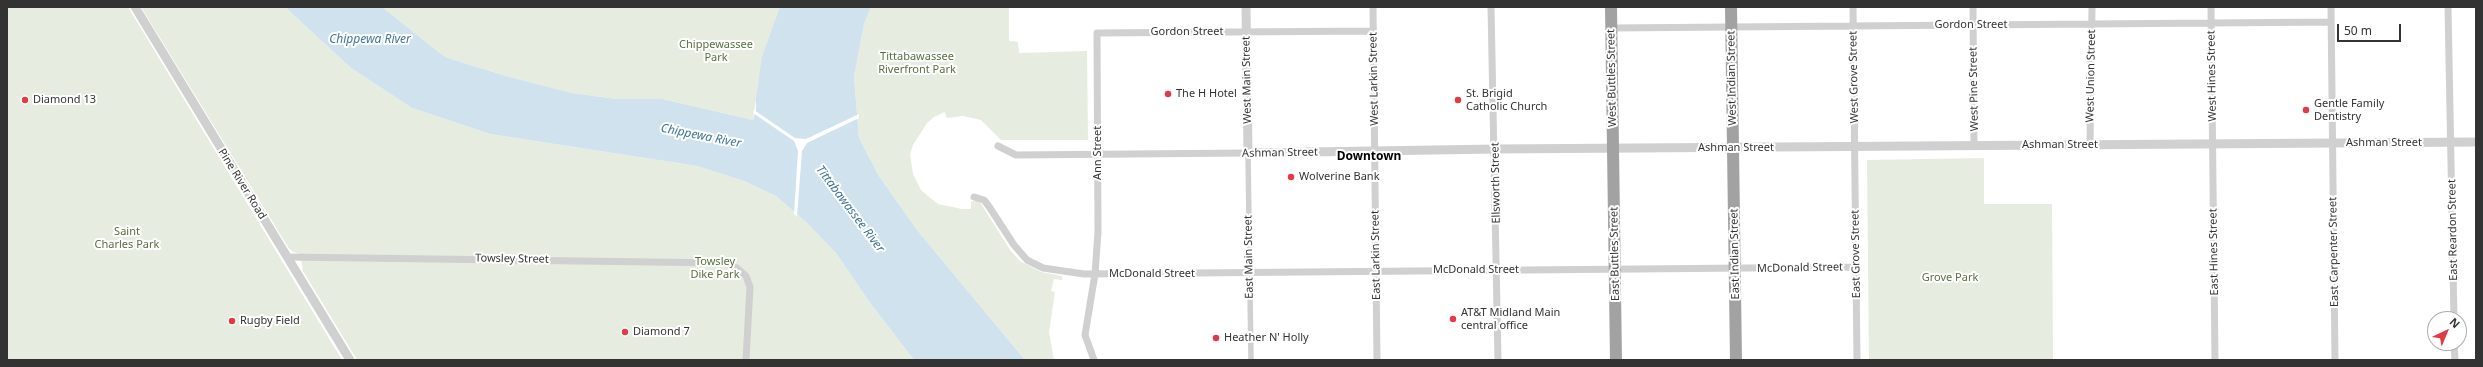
<!DOCTYPE html>
<html>
<head>
<meta charset="utf-8">
<style>
  body { margin:0 }
  #map { position:relative; width:2483px; height:367px; overflow:hidden; background:#fff; font-family:"Noto Sans",sans-serif }
  canvas { display:block }
  .frame { position:absolute; inset:0; border:8px solid #333; pointer-events:none }
  .north { position:absolute; left:2427px; top:311px; width:40px; height:40px; box-sizing:border-box; background:#fff; border:1px solid #adadad; border-radius:50%; rotate:44deg; font-size:11px; font-weight:700; line-height:16px; text-align:center; color:#333 }
  .north::after { content:''; display:block; margin:auto; width:14px; height:18px; background:#e63946; clip-path:polygon(50% 0,100% 100%,50% 72%,0 100%) }
  .scale { position:absolute; left:2337px; top:24px; width:64px; height:18px; box-sizing:border-box; border:2px solid #333; border-top:0; padding-left:5px; font-size:12px; line-height:14px; white-space:nowrap; color:#333; -webkit-text-stroke:3px #fff; paint-order:stroke }
</style>
</head>
<body>
<div id="map">
<canvas width="2483" height="367"></canvas>
<div class="frame"></div>
<div class="north">N</div>
<div class="scale">50 m</div>
</div>
<script>
const ctx = document.querySelector('canvas').getContext('2d');
ctx.lineJoin = 'round';
function fillPath(path, color) { ctx.fillStyle = color; ctx.fill(path, 'evenodd'); }
const shape = rows => new Path2D(rows.map(r => 'M' + r).join(''));
function strokePath(path, color, width, dash) { ctx.strokeStyle = color; ctx.lineWidth = width; ctx.lineCap = dash ? 'butt' : 'round'; ctx.setLineDash(dash || []); ctx.stroke(path); }
function label(font, color, halo, rows, align = 'center') {
  ctx.font = font + ' "Noto Sans",sans-serif'; ctx.lineWidth = 4; ctx.setLineDash([]); ctx.textBaseline = 'middle'; ctx.strokeStyle = halo; ctx.fillStyle = color; for (const [text, x, y, turn = 0] of rows) {
    ctx.save(); ctx.translate(x, y); ctx.rotate((+turn || 0) * Math.PI / 180); ctx.textAlign = isNaN(turn) ? turn : align; if (halo) ctx.strokeText(text, 0, 0); ctx.fillText(text, 0, 0); ctx.restore();
  }
}
fillPath(shape([
  [7,7,128,7,342,360,7,360],
  [141,7,285,7,351,68,412,108,490,134,697,166,744,181,776,196,806,222,836,253,868,300,914,360,357,360,303,271,300,254,293,252,288,247],
  [382,7,780,7,759,79,753,120,662,99,616,99,572,93,506,76,445,57],
  [871,7,1009,7,1009,41,1018,42,1019,53,1087,51,1088,140,1001,140,981,120,963,116,947,118,945,112,934,117,927,123,913,145,910,154,913,174,921,190,928,196,938,204,962,209,971,209,971,202,976,200,980,202,1010,250,1020,261,1041,272,1062,276,1062,280,1054,279,1051,291,1055,292,1049,332,1054,360,1025,360,917,230,879,176,859,138,854,77,864,24],
  [1984,158,1984,204,2052,204,2053,360,1869,360,1867,160]
]), '#e6ecdf');
fillPath(shape([
  [285,7,382,7,445,57,506,76,572,93,616,99,662,99,753,120,756,110,756,98,762,57,780,7,871,7,864,24,854,77,859,138,879,176,917,230,1025,360,914,360,868,300,836,253,806,222,776,196,744,181,697,166,490,134,412,108,351,68]
]), '#cfe2ee');
fillPath(shape([
  [754,110,795,138,806,139,859,114,859,118,807,143,802,151,797,217,794,214,798,151,794,141,753,113]
]), '#fff');
strokePath(shape([
  [1248,153,1251,360]
]), '#d0d0d0', 5.5);
strokePath(shape([
  [1373,7,1377,360],
  [1491,7,1498,360],
  [1853,7,1857,360],
  [1973,7,1974,146],
  [2211,7,2215,360],
  [2331,7,2335,360],
  [2448,7,2454,319],
  [1612,28,2331,22],
  [2090,145,2092,7],
  [998,146,1016,155,1248,153],
  [974,197,984,200,988,205,1014,245,1027,260,1043,268,1084,274,1857,267],
  [287,257,725,263,737,268,746,276,750,287,746,360],
  [2454,343,2455,360],
  [1094,360,1085,335,1095,274,1098,232,1097,33,1373,31]
]), '#d0d0d0', 7);
strokePath(shape([
  [135,7,350,360],
  [1246,7,1248,153,1496,149,2476,142]
]), '#d0d0d0', 9);
strokePath(shape([
  [1611,7,1616,360],
  [1731,7,1736,360]
]), '#a2a2a2', 12);
for (const [x, y, r, color] of [
  [1168,94,4,"#e63946"],
  [25,100,4,"#e63946"],
  [1458,100,4,"#e63946"],
  [2306,110,4,"#e63946"],
  [1291,177,4,"#e63946"],
  [1453,319,4,"#e63946"],
  [232,321,4,"#e63946"],
  [625,332,4,"#e63946"],
  [1216,338,4,"#e63946"]
]) { const dot = new Path2D(); dot.arc(x, y, r, 0, 2 * Math.PI); ctx.fillStyle = color; ctx.fill(dot); strokePath(dot, '#fff', 1.5); }
label('11px', '#333', '#fff', [
  ["Gordon Street",1971,25],
  ["Gordon Street",1187,32],
  ["West Union Street",2091,76,-89],
  ["West Hines Street",2212,76,-91],
  ["West Grove Street",1854,77,-91],
  ["West Buttles Street",1612,78,-91],
  ["West Indian Street",1732,78,-91],
  ["West Larkin Street",1374,79,-91],
  ["West Main Street",1247,80,-91],
  ["West Pine Street",1974,89,-91],
  ["Ashman Street",2384,143],
  ["Ashman Street",2060,145],
  ["Ashman Street",1736,148],
  ["Ann Street",1098,153,-90],
  ["Ashman Street",1280,153,-1],
  ["Ellsworth Street",1496,183,-91],
  ["Pine River Road",242,184,58],
  ["East Reardon Street",2453,230,-91],
  ["East Hines Street",2214,252,-91],
  ["East Carpenter Street",2334,252,-91],
  ["East Buttles Street",1615,254,-91],
  ["East Indian Street",1735,254,-91],
  ["East Grove Street",1856,254,-91],
  ["East Larkin Street",1376,255,-91],
  ["East Main Street",1249,257,-91],
  ["Towsley Street",512,259,1],
  ["McDonald Street",1800,268,-1],
  ["McDonald Street",1476,270],
  ["McDonald Street",1152,274]
]);
label('11px', '#56703f', '#fff', [
  ["Chippewassee",716,45],
  ["Park",716,58],
  ["Tittabawassee",917,57],
  ["Riverfront Park",917,70],
  ["Saint",127,232],
  ["Charles Park",127,245],
  ["Towsley",715,262],
  ["Dike Park",715,275],
  ["Grove Park",1950,278]
]);
label('11px', '#333', '#fff', [
  ["The H Hotel",1176,94],
  ["St. Brigid",1466,94],
  ["Catholic Church",1466,107],
  ["Diamond 13",33,100],
  ["Gentle Family",2314,104],
  ["Dentistry",2314,117],
  ["Wolverine Bank",1299,177],
  ["AT&T Midland Main",1461,313],
  ["central office",1461,326],
  ["Rugby Field",240,321],
  ["Diamond 7",633,332],
  ["Heather N' Holly",1224,338]
], 'left');
label('italic 12px', '#3f7597', '#fff', [
  ["Chippewa River",370,40],
  ["Chippewa River",701,136,11],
  ["Tittabawassee River",850,209,53]
]);
label('bold 12px', '#000', '#fff', [
  ["Downtown",1369,157]
]);
</script>
</body>
</html>
